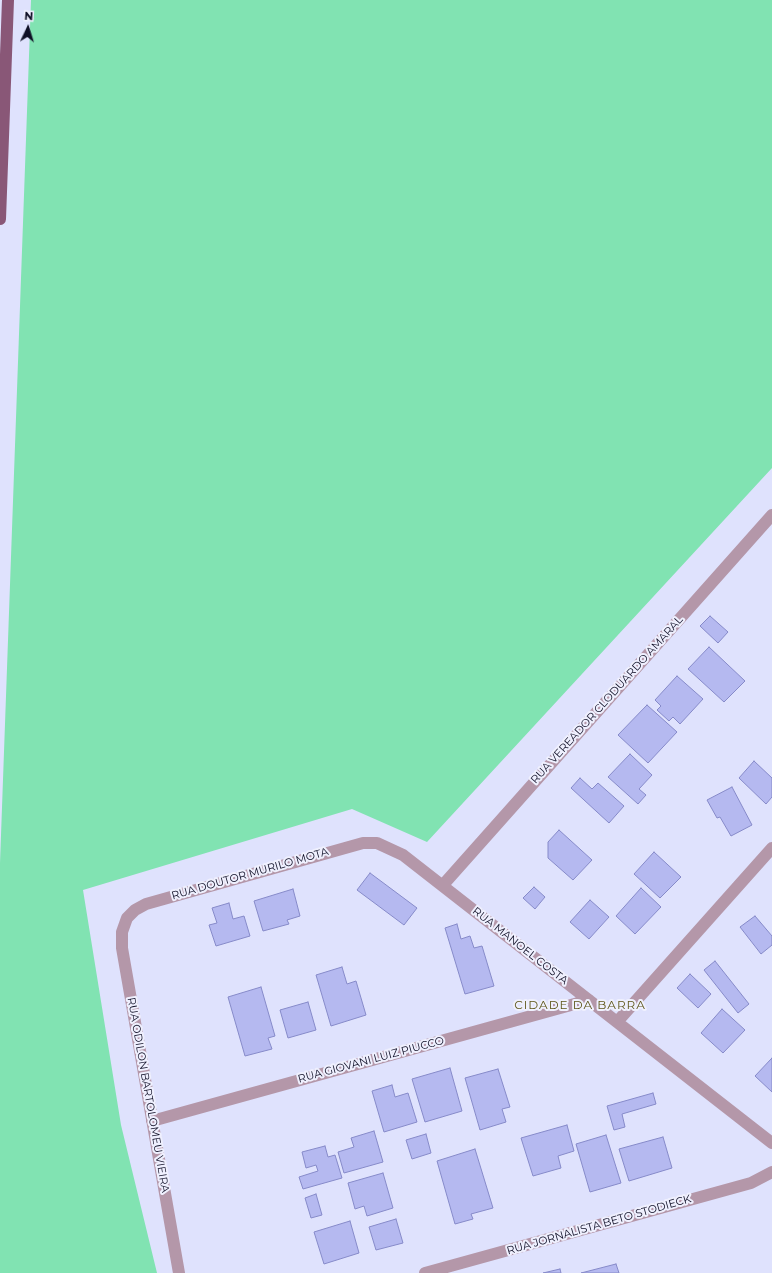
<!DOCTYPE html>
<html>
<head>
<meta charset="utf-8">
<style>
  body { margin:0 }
  #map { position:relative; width:772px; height:1273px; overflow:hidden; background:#dfe2fd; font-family:Montserrat,sans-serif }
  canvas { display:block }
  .north { position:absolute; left:8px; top:8px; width:40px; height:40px; -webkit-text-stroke:3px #eff0fe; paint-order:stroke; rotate:4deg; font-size:11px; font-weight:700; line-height:16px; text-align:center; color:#0f0f26 }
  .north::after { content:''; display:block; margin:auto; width:14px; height:18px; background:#0f0f26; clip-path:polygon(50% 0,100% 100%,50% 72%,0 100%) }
</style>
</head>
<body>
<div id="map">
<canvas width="772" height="1273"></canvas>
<div class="north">N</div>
</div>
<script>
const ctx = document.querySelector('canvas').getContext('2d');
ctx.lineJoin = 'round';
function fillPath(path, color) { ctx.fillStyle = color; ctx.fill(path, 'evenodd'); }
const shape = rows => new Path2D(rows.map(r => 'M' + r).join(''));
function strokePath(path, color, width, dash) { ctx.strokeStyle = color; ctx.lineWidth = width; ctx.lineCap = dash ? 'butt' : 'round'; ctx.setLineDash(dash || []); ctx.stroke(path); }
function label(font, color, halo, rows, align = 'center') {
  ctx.font = font + ' Montserrat,sans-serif'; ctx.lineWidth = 4; ctx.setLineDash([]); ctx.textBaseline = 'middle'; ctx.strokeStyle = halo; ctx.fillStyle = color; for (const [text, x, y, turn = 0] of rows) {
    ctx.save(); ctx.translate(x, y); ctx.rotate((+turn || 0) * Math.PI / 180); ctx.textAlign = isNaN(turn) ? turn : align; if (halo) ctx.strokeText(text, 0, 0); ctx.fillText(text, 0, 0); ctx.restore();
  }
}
fillPath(shape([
  [31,0,772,0,772,468,427,842,352,809,83,890,121,1125,157,1273,0,1273,0,863]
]), '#81e3b2');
const building = shape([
  [710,616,728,632,718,643,700,626,710,616],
  [709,647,745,681,724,702,688,669,709,647],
  [677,676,703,699,680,724,673,717,669,721,657,710,661,706,655,700,677,676],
  [647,705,677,732,648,763,618,735,647,705],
  [630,754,652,775,639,789,646,795,638,804,608,777,630,754],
  [754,761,772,778,772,797,766,804,739,778,754,761],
  [580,778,592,789,598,783,624,806,609,823,571,788,580,778],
  [732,787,752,825,731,836,720,817,717,818,707,800,732,787],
  [559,830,592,860,573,880,548,858,548,842,559,830],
  [654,852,681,877,660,898,634,874,654,852],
  [370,873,417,908,404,925,357,890,370,873],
  [534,887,545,897,535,909,523,898,534,887],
  [641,888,661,907,635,934,616,916,641,888],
  [293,889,300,916,287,920,289,924,263,931,254,901,293,889],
  [590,900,609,917,589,939,570,922,590,900],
  [229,903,233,919,244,916,250,936,216,946,209,925,217,923,212,908,229,903],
  [755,916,772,936,772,945,761,954,740,927,755,916],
  [457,924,461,939,470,936,474,948,482,946,494,986,465,994,445,928,457,924],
  [715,961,749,1004,738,1013,704,970,715,961],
  [342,967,347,984,356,981,366,1015,331,1026,316,975,342,967],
  [690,974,711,994,698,1008,677,988,690,974],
  [261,987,275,1036,268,1038,272,1049,245,1056,228,997,261,987],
  [308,1002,316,1030,288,1038,280,1010,308,1002],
  [722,1009,745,1030,723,1053,701,1033,722,1009],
  [772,1058,772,1092,755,1076,772,1058],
  [450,1068,462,1111,425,1122,412,1079,450,1068],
  [498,1069,510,1107,502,1109,506,1122,480,1130,465,1078,498,1069],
  [392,1085,395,1097,408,1093,417,1122,384,1132,372,1091,392,1085],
  [653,1093,656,1104,622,1114,625,1127,614,1130,607,1106,653,1093],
  [567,1125,574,1151,558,1156,561,1168,533,1176,521,1138,567,1125],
  [374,1131,383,1162,344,1173,338,1152,354,1147,351,1138,374,1131],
  [426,1134,431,1153,412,1159,406,1140,426,1134],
  [606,1135,621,1183,590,1192,576,1144,606,1135],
  [663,1137,672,1168,629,1181,619,1149,663,1137],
  [325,1146,328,1157,335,1155,342,1178,303,1189,299,1177,318,1171,316,1165,306,1168,302,1152,325,1146],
  [475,1149,493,1208,471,1214,473,1219,455,1224,437,1161,475,1149],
  [383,1173,393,1208,367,1216,364,1206,355,1209,348,1183,383,1173],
  [316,1194,322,1215,311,1218,305,1198,316,1194],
  [396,1219,403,1243,376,1250,369,1227,396,1219],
  [350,1221,359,1253,324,1264,314,1232,350,1221],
  [616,1264,619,1273,581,1273,616,1264],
  [560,1269,561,1273,543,1273,560,1269]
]);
fillPath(building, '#b5b9f0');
strokePath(building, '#868ac9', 1);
strokePath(shape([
  [443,885,772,515],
  [617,1022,772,848],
  [152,1121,589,1000],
  [179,1273,122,948,122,932,127,918,135,910,146,904,363,843,377,843,403,855,772,1143],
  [425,1273,751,1183,772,1172]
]), '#b497a9', 12);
strokePath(shape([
  [0,219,8,0]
]), '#895777', 12);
label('11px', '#0f0f26', '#eff0fe', [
  ["RUA VEREADOR CLODUARDO AMARAL",607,700,-48],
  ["RUA DOUTOR MURILO MOTA",250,874,-16],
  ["RUA MANOEL COSTA",520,946,38],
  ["RUA GIOVANI LUIZ PIUCCO",371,1060,-15],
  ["RUA ODILON BARTOLOMEU VIEIRA",148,1095,80],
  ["RUA JORNALISTA BETO STODIECK",599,1225,-16]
]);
ctx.letterSpacing = '1px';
label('12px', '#5f561a', '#eff0fe', [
  ["CIDADE DA BARRA",580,1005]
]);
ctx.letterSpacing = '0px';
</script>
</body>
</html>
